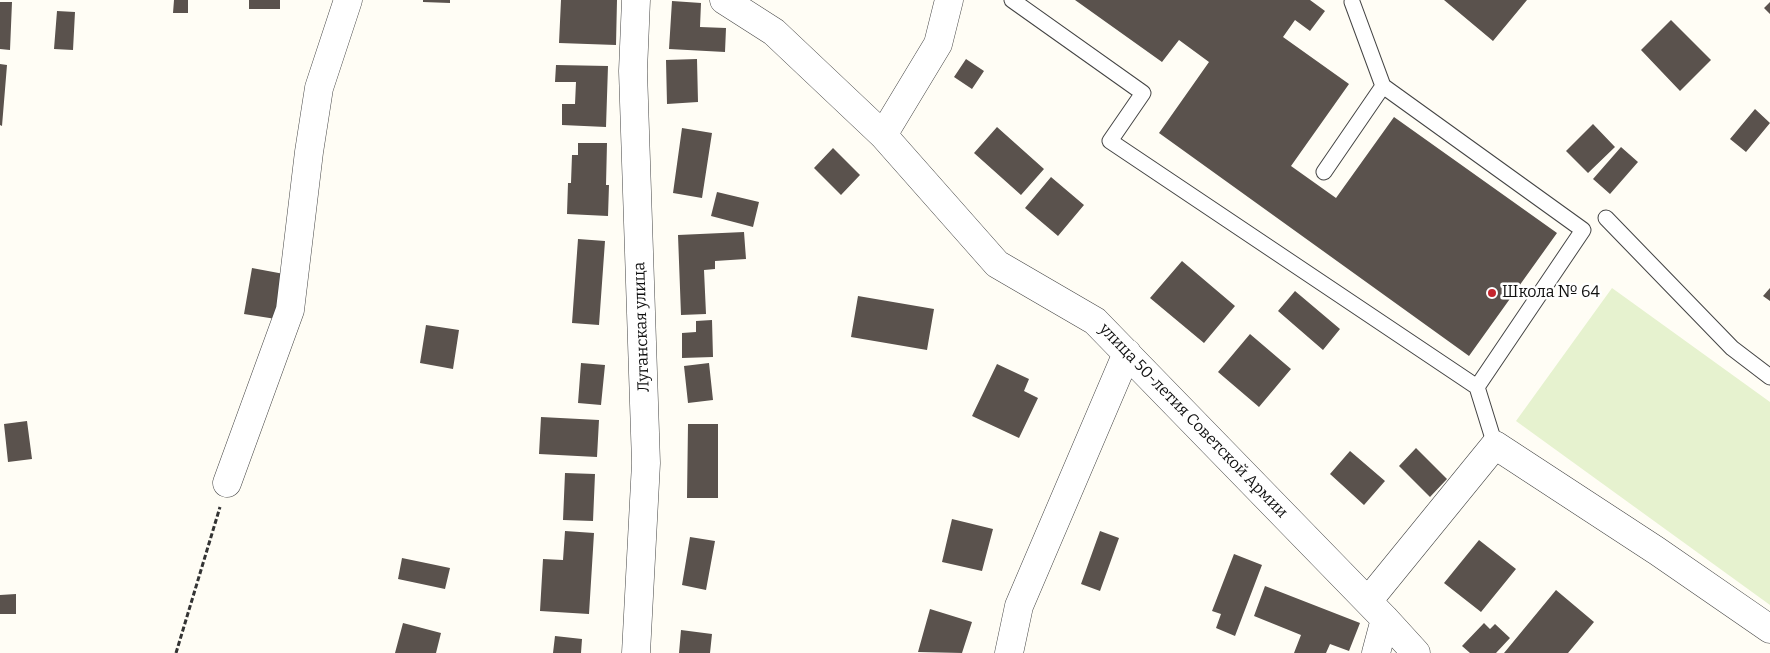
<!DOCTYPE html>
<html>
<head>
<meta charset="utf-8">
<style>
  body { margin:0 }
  canvas { display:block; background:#fffdf5 }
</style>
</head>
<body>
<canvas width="1770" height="653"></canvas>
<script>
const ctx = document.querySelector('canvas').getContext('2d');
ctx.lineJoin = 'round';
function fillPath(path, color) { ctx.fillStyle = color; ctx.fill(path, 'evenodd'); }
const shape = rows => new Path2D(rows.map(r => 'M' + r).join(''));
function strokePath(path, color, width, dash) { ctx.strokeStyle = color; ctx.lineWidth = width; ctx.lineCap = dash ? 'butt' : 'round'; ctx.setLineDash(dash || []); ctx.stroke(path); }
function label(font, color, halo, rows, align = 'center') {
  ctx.font = font + ' Bitter,serif'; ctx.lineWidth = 5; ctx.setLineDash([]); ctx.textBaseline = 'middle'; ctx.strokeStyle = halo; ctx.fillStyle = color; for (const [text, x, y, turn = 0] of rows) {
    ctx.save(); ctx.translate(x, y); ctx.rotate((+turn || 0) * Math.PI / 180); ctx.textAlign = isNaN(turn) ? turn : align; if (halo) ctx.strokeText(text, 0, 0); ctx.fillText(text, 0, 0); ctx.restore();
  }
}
fillPath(shape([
  [1612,288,1770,402,1770,605,1516,421]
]), '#e6f2cf');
fillPath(shape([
  [174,0,188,0,188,13,173,13],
  [249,0,280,0,280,9,249,9],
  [423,0,450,0,450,3,423,2],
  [561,0,617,0,616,45,559,43],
  [1075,0,1310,0,1325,11,1310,31,1295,20,1283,37,1349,84,1291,166,1336,198,1394,117,1557,233,1469,356,1159,133,1209,62,1179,40,1162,62],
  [1444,0,1527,0,1493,41],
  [672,1,701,3,700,27,726,28,725,52,669,49],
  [0,2,12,2,10,50,0,49],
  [1770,2,1770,14,1764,8],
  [57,11,75,12,73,50,54,49],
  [1671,20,1711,60,1680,91,1641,50],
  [697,59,698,102,667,104,666,60],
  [966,59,984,71,972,89,954,77],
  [0,64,7,65,2,126,0,125],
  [556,65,608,66,606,127,562,125,562,104,575,104,576,82,555,82],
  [1755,109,1770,123,1746,152,1730,139],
  [1593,124,1615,147,1588,173,1566,151],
  [997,127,1044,169,1021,195,974,153],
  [682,128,712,133,702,198,673,193],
  [578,143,607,143,606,185,609,185,608,216,567,214,568,183,571,183,572,155,578,155],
  [1621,147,1638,162,1610,194,1593,179],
  [833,148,860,175,841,195,814,168],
  [1051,177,1084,205,1058,236,1025,208],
  [717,192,759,202,753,227,711,216],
  [744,232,746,259,715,261,715,269,704,270,706,314,681,315,678,235],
  [578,239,605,241,599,325,572,323],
  [1182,261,1235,306,1204,343,1150,298],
  [252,268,284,274,276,319,244,314],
  [1770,288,1770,301,1763,296],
  [1295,291,1340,329,1323,350,1278,311],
  [858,296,934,309,927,350,851,337],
  [712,320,713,357,682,358,682,333,696,332,696,321],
  [426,325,459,330,453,369,420,363],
  [1250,334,1291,369,1259,407,1218,372],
  [581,363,605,365,601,405,578,403],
  [709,363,713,400,688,403,684,366],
  [997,364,1029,379,1024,391,1038,398,1019,438,972,416],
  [541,417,599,420,597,457,539,454],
  [27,421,32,459,8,462,4,424],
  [688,424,718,424,718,498,687,498],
  [1416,448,1447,479,1430,497,1399,466],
  [1350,451,1385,481,1364,505,1330,474],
  [565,473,595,474,593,521,563,520],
  [952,519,993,529,982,571,942,562],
  [565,531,594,533,589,614,540,611,543,559,563,560],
  [1100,531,1119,538,1100,591,1081,584],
  [690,537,715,541,706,590,682,585],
  [1479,540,1516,569,1481,612,1444,583],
  [1234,554,1262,565,1235,636,1216,628,1221,614,1212,611],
  [402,558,450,568,445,589,398,579],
  [1265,586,1360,623,1349,651,1330,644,1326,653,1294,653,1301,635,1254,616],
  [1556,590,1594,622,1568,653,1504,653],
  [16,594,16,614,0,614,0,595],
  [930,609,972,622,962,653,918,652],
  [403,623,441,633,436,653,395,653],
  [1484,623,1490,629,1495,624,1510,638,1496,653,1470,653,1462,646],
  [681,630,712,634,710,653,679,653],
  [555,636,582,639,581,653,553,653]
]), '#5a524d');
const service = shape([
  [1012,0,1143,93,1110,141,1477,387,1583,230,1383,86,1352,2],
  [1324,172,1383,86],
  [1606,218,1732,348,1770,377],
  [1477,387,1495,445]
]);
const minor = shape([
  [636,0,633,71,646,463,636,653],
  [724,0,774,32,883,135,997,264,1095,321,1385,619,1416,653],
  [883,135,938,44,949,0],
  [227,483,290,310,309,152,319,88,348,0],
  [1368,601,1495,445,1657,551,1770,629],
  [1009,653,1019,606,1127,353],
  [1376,653,1385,619]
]);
strokePath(service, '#444', 17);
strokePath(minor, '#444', 29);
strokePath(shape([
  [176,653,220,507]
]), '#333', 3, [5, 2.5]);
strokePath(service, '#fff', 15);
strokePath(minor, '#fff', 28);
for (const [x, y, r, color] of [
  [1492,293,5,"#c4262e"]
]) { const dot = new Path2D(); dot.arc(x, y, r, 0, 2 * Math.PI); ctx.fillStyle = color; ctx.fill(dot); strokePath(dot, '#fff', 2); }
label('16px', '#111', '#fff', [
  ["Школа № 64",1502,293]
], 'left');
label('16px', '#111', '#fff', [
  ["Луганская улица",642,327,-92],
  ["улица 50-летия Советской Армии",1193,421,46]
]);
</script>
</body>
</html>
